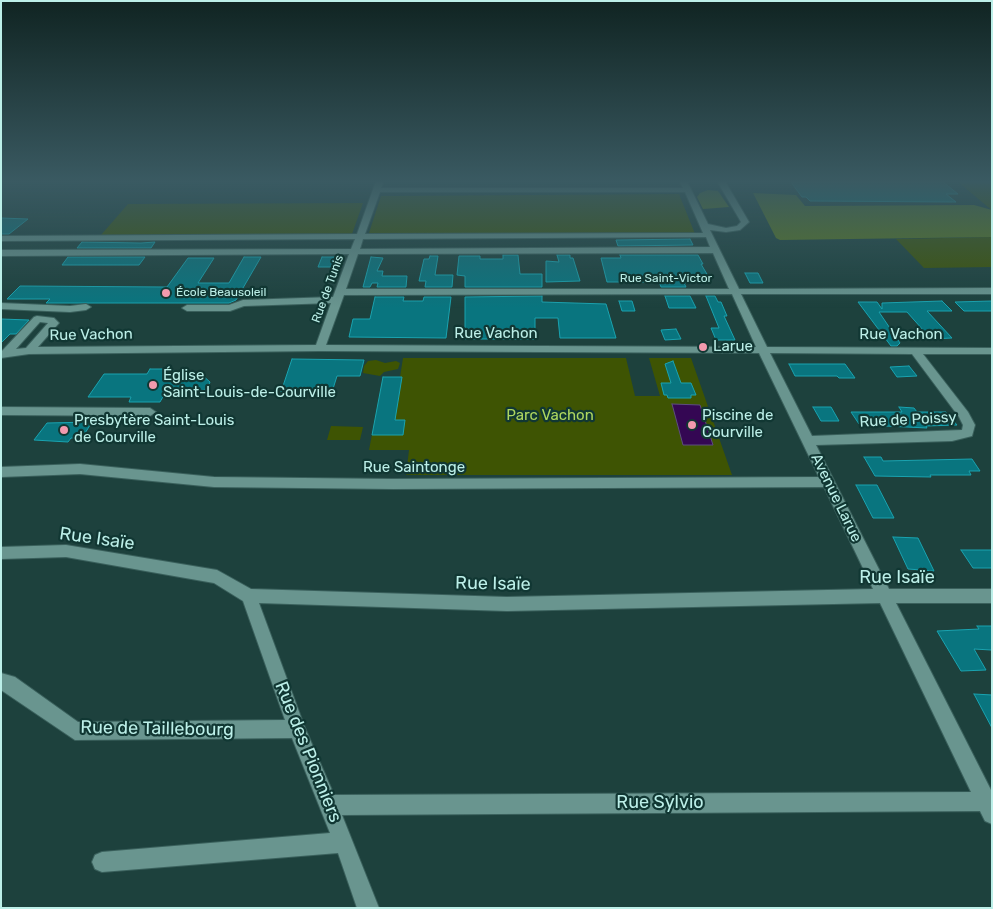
<!DOCTYPE html>
<html>
<head>
<meta charset="utf-8">
<style>
  body { margin:0 }
  #map { position:relative; width:993px; height:909px; overflow:hidden; background:#1d413d; font-family:Rubik,sans-serif }
  canvas { display:block }
  .frame { position:absolute; inset:0; border:2px solid #bcefe8; pointer-events:none }
</style>
</head>
<body>
<div id="map">
<canvas width="993" height="909"></canvas>
<div class="frame"></div>
</div>
<script>
const ctx = document.querySelector('canvas').getContext('2d');
ctx.lineJoin = 'round';
function fillPath(path, color) { ctx.fillStyle = color; ctx.fill(path, 'evenodd'); }
const shape = rows => new Path2D(rows.map(r => 'M' + r).join(''));
function strokePath(path, color, width, dash) { ctx.strokeStyle = color; ctx.lineWidth = width; ctx.lineCap = dash ? 'butt' : 'round'; ctx.setLineDash(dash || []); ctx.stroke(path); }
function label(font, color, halo, rows, align = 'center') {
  ctx.font = font + ' Rubik,sans-serif'; ctx.lineWidth = 4.5; ctx.setLineDash([]); ctx.textBaseline = 'middle'; ctx.strokeStyle = halo; ctx.fillStyle = color; for (const [text, x, y, turn = 0] of rows) {
    ctx.save(); ctx.translate(x, y); ctx.rotate((+turn || 0) * Math.PI / 180); ctx.textAlign = isNaN(turn) ? turn : align; if (halo) ctx.strokeText(text, 0, 0); ctx.fillText(text, 0, 0); ctx.restore();
  }
}
fillPath(shape([
  [957,181,992,181,992,210,988,207],
  [679,194,695,234,369,233,381,196],
  [363,203,352,234,101,235,128,204],
  [992,237,992,267,924,268,896,239],
  [403,358,626,358,635,396,660,396,649,358,691,358,732,475,406,475,409,450,369,450,383,377,400,377],
  [376,360,385,363,396,361,400,363,398,369,384,372,380,376,363,373,364,366,368,361],
  [331,426,363,427,360,440,327,440]
]), '#3e5403');
fillPath(shape([
  [708,190,718,191,729,207,703,209,697,197,700,193],
  [753,193,796,195,805,206,974,205,992,210,992,237,780,240,776,238]
]), '#5e7a19');
const water = shape([
  [672,404,700,405,713,445,683,445,672,404]
]);
fillPath(water, '#340753');
strokePath(water, '#5d4d80', 1);
const building = shape([
  [790,181,942,181,958,194,946,194,956,202,810,201,806,197,802,197,790,181],
  [1,218,28,219,9,234,1,234,1,218],
  [690,239,693,245,618,246,616,240,690,239],
  [82,242,141,243,155,242,151,248,77,248,82,242],
  [503,255,518,255,520,274,542,274,542,287,465,287,465,276,457,275,459,256,480,256,480,259,503,259,503,255],
  [557,255,570,255,570,258,573,258,580,281,546,282,546,261,559,262,557,255],
  [620,255,698,255,703,264,701,264,711,281,684,283,686,287,661,287,659,282,607,282,601,258,621,258,620,255],
  [430,256,438,256,435,275,453,275,452,287,425,287,426,281,419,281,424,259,429,259,430,256],
  [68,257,145,257,139,265,62,265,68,257],
  [244,257,261,257,236,300,229,303,46,303,50,299,7,299,20,286,167,287,188,258,214,258,198,283,229,283,244,257],
  [322,257,338,257,334,267,318,267,322,257],
  [371,257,383,258,377,271,383,271,382,276,407,276,406,287,377,287,378,283,372,283,370,287,363,287,371,257],
  [745,273,758,273,763,283,750,283,745,273],
  [542,296,542,302,606,304,616,338,560,338,558,318,535,318,535,339,465,339,465,297,542,296],
  [665,296,690,296,696,308,669,308,665,296],
  [706,296,715,296,718,302,721,302,727,316,724,316,735,340,716,340,711,328,719,328,706,296],
  [375,297,404,297,403,301,423,301,424,297,451,297,446,338,349,337,353,319,370,319,375,297],
  [619,301,632,301,635,311,622,311,619,301],
  [942,301,952,311,927,311,952,338,931,339,907,312,879,312,900,343,897,346,891,346,858,302,877,302,882,309,882,303,942,301],
  [992,301,992,311,964,311,955,302,992,301],
  [1,319,29,320,16,334,10,334,1,343,1,319],
  [676,329,681,339,665,340,661,330,676,329],
  [292,359,364,360,360,376,337,376,332,392,281,392,292,359],
  [673,361,681,383,691,383,696,395,691,395,691,398,668,398,667,395,664,395,661,383,671,383,665,364,673,361],
  [789,364,845,364,855,378,839,378,837,376,795,376,789,364],
  [909,366,917,376,897,377,890,367,909,366],
  [150,369,172,369,171,371,177,371,174,376,202,375,210,382,207,389,199,391,197,395,164,395,160,402,129,402,131,397,88,397,104,374,147,374,150,369],
  [383,377,402,377,395,420,405,420,403,435,372,435,383,377],
  [813,407,831,407,839,421,821,421,813,407],
  [899,407,914,408,917,412,946,412,957,425,926,426,927,428,886,426,885,424,859,424,851,412,902,412,899,407],
  [92,422,82,438,71,438,68,442,34,440,47,423,92,422],
  [864,457,881,457,883,461,972,459,980,471,969,471,971,475,930,475,931,477,875,476,864,457],
  [856,485,877,485,894,518,873,518,856,485],
  [893,537,918,538,934,571,908,569,893,537],
  [961,550,992,550,992,568,973,568,961,550],
  [977,626,992,626,992,651,991,650,974,649,986,670,961,671,937,631,979,629,977,626],
  [974,694,992,695,992,728,974,694]
]);
fillPath(building, '#09757f');
strokePath(building, '#1aa3b0', 1);
const minor = shape([
  [376,181,384,181,381,188,683,188,679,181,687,181,708,224,726,228,737,226,741,222,717,181,725,181,749,222,740,230,726,232,710,230,739,289,992,288,992,294,741,294,767,347,992,348,992,354,923,354,968,412,975,425,972,436,952,441,816,445,889,589,992,589,992,603,896,603,992,792,992,824,985,821,980,811,342,815,379,908,357,908,338,853,102,872,95,869,92,862,95,855,102,852,330,833,292,738,75,740,1,690,1,673,15,677,78,722,285,720,243,601,214,583,66,557,1,559,1,547,66,545,217,570,251,589,507,597,873,589,824,487,393,489,214,487,80,474,1,477,1,467,80,464,214,477,393,479,819,477,759,353,320,351,29,354,1,358,1,352,34,317,37,316,54,318,59,323,38,347,316,345,331,303,244,306,230,311,187,311,182,308,187,305,229,305,243,300,333,297,349,254,1,256,1,250,351,249,355,239,1,241,1,236,357,234,376,181],
  [380,192,685,192,703,233,365,234,380,192],
  [706,237,710,247,360,249,363,239,706,237],
  [713,253,729,289,346,289,358,254,713,253],
  [732,294,756,347,326,345,344,295,732,294],
  [40,322,48,323,26,348,16,349,40,322],
  [770,353,912,354,959,417,963,425,962,430,812,436,770,353],
  [259,603,507,611,880,603,971,792,334,795,305,728,259,603],
  [1,303,70,306,86,304,91,307,86,310,70,312,1,309,1,303],
  [1,407,150,408,156,412,150,416,1,415,1,407]
]);
strokePath(minor, '#3a605c', 2);
fillPath(minor, '#69958f');
const sky = ctx.createLinearGradient(0, 0, 0, 308);
sky.addColorStop(0, '#102422');
sky.addColorStop(0.59, '#3a5a62');
sky.addColorStop(1, '#3a5a6200');
ctx.fillStyle = sky;
ctx.fillRect(0, 0, 993, 308);
for (const [x, y, r, color] of [
  [166,293,5,"#f29aae"],
  [703,347,5,"#f29aae"],
  [153,385,5,"#f29aae"],
  [692,425,5,"#f29aae"],
  [64,430,5,"#f29aae"]
]) { const dot = new Path2D(); dot.arc(x, y, r, 0, 2 * Math.PI); ctx.fillStyle = color; ctx.fill(dot); strokePath(dot, '#113733', 2); }
label('12px', '#bcefe8', '#113733', [
  ["Rue Saint-Victor",666,279],
  ["Rue de Tunis",328,289,-70]
]);
label('12px', '#bcefe8', '#113733', [
  ["École Beausoleil",176,293]
], 'left');
label('15px', '#bcefe8', '#113733', [
  ["Rue Vachon",496,334],
  ["Rue Vachon",91,335,-1],
  ["Rue Vachon",901,335],
  ["Rue de Poissy",908,420,-3],
  ["Rue Saintonge",414,468],
  ["Avenue Larue",836,498,64]
]);
label('15px', '#bcefe8', '#113733', [
  ["Larue",713,347],
  ["Église",163,376],
  ["Saint-Louis-de-Courville",163,393],
  ["Piscine de",702,416],
  ["Courville",702,433],
  ["Presbytère Saint-Louis",74,421],
  ["de Courville",74,438]
], 'left');
label('15px', '#aed75f', '#113733', [
  ["Parc Vachon",550,416]
]);
label('18px', '#bcefe8', '#113733', [
  ["Rue Isaïe",97,539,8],
  ["Rue Isaïe",897,578],
  ["Rue Isaïe",493,584,1],
  ["Rue de Taillebourg",157,729,1],
  ["Rue des Pionniers",308,752,68],
  ["Rue Sylvio",660,803]
]);
</script>
</body>
</html>
